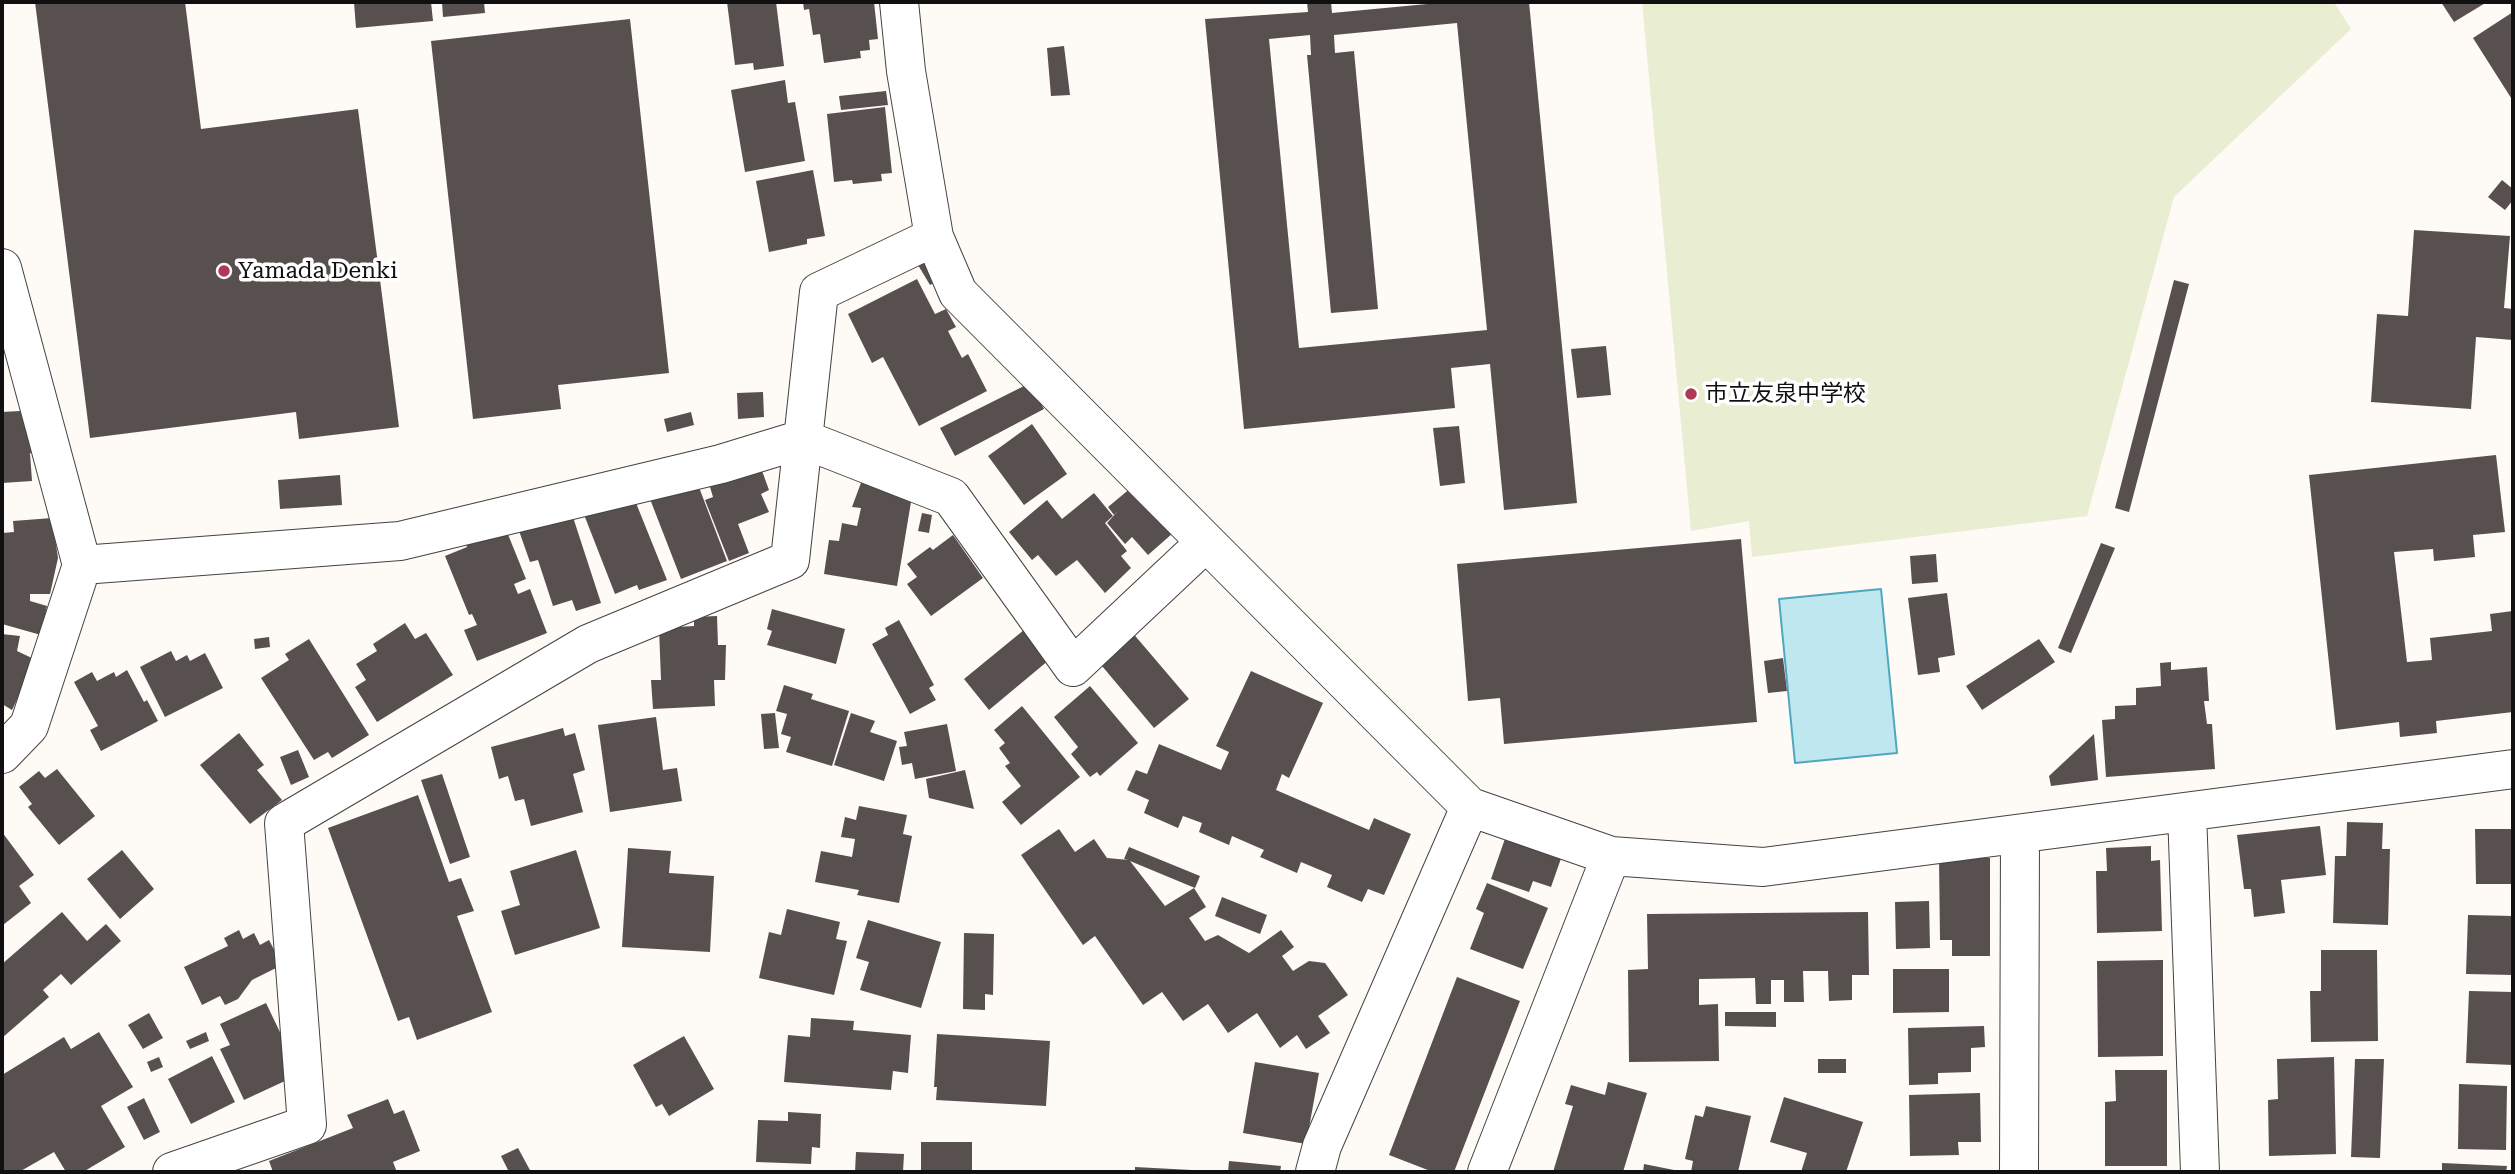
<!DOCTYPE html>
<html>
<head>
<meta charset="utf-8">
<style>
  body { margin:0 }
  #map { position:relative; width:2515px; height:1174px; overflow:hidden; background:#fefaf5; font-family:"Roboto Serif",serif }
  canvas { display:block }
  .frame { position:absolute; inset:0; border:4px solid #101010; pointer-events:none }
</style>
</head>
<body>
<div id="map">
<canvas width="2515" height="1174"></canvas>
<div class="frame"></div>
</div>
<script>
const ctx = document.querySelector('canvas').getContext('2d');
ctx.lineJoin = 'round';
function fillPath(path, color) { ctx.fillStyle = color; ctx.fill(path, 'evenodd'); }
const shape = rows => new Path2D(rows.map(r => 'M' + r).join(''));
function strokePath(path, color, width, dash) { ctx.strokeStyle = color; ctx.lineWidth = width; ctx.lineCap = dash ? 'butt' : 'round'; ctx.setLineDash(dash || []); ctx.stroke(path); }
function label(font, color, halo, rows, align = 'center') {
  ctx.font = font + ' "Roboto Serif","Noto Sans JP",serif'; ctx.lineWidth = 7; ctx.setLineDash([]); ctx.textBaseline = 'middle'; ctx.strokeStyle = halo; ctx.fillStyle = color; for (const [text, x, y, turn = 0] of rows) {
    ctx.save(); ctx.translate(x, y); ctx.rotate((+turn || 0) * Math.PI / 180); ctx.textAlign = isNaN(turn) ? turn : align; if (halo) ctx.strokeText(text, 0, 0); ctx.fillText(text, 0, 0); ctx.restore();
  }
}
fillPath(shape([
  [1642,2,2334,2,2351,29,2174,197,2087,516,1752,557,1749,521,1691,531]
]), '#e9eed2');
const water = shape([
  [1881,589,1897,753,1795,763,1779,599,1881,589]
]);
fillPath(water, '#bfe7f0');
strokePath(water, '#4ea7be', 2);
fillPath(shape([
  [35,2,185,2,201,129,358,109,399,427,299,439,296,412,90,438],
  [354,2,431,2,433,21,356,28],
  [442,2,484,2,485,13,443,17],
  [727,2,776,2,784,66,754,70,753,63,735,65],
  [803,2,874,2,878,39,869,40,870,50,860,51,861,58,824,63,820,34,813,35,809,9,804,10],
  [1307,2,1331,2,1332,13,1448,2,1529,2,1577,503,1504,510,1490,364,1451,368,1455,408,1244,429,1205,19,1308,12],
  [1457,23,1487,330,1299,348,1269,39,1310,35,1311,55,1307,55,1331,313,1378,309,1354,51,1335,53,1334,35],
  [2441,2,2487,2,2454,22],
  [2513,12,2513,101,2473,38],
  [630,19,669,373,558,385,561,409,473,419,431,41],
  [1064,46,1070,95,1051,96,1047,48],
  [785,80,788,103,795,102,805,161,745,172,731,90],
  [886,91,888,105,841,110,839,96],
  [885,107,892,173,881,174,882,181,853,184,852,180,834,182,827,114],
  [813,170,825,236,807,239,807,244,769,252,756,181],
  [2502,180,2513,189,2513,200,2505,210,2488,197],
  [2414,230,2510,236,2504,308,2513,309,2513,340,2476,337,2471,409,2371,402,2377,314,2408,316],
  [929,258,941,279,930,285,918,265],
  [917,279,935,314,946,309,956,327,948,331,962,358,968,354,987,391,919,426,883,357,872,363,848,314],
  [2174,280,2189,284,2129,512,2115,508],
  [1606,346,1611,395,1577,398,1571,349],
  [1024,386,1033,389,1044,409,955,456,940,428],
  [763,392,764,417,738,419,737,393],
  [20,411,36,454,30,453,32,481,2,483,2,412],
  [691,412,694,425,667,432,664,419],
  [1032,424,1067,474,1024,505,988,456],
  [1459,426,1465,483,1440,486,1433,428],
  [2496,455,2505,532,2473,535,2475,557,2434,561,2433,549,2394,552,2407,662,2432,660,2430,638,2492,631,2490,614,2513,611,2513,712,2436,721,2437,733,2400,737,2399,722,2336,730,2309,475],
  [761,468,769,490,761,494,769,512,738,524,749,553,729,561,705,500,713,497,710,487],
  [865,472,913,490,897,586,824,574,829,540,839,541,842,523,857,526,861,508,852,507],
  [340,475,342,505,280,509,278,480],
  [697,482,727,561,681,579,650,499],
  [1132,487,1173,533,1148,555,1132,537,1125,544,1107,523,1118,511,1114,515,1108,507],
  [632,493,667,580,639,590,637,585,615,594,583,512],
  [1094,493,1113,516,1105,523,1127,551,1121,556,1131,568,1105,593,1077,560,1056,576,1038,555,1032,560,1009,532,1047,500,1062,519],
  [571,511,601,603,576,611,572,600,553,606,538,560,530,562,518,528],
  [922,513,932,515,929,533,918,531],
  [52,518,58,558,50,594,30,594,30,601,47,606,41,635,2,624,2,533,14,532,13,521],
  [505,527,526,579,514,584,518,594,530,589,547,633,477,661,464,630,477,625,472,614,469,615,445,556,467,547,466,543],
  [953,535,983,578,931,616,907,584,917,577,907,564,930,547,933,550],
  [1741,539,1757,722,1504,744,1500,698,1468,701,1457,564],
  [2101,543,2115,548,2071,653,2058,648],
  [1936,554,1938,582,1912,584,1910,556],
  [1947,593,1955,655,1938,658,1940,672,1918,675,1908,598],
  [772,609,845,629,836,664,767,645,772,631,767,629],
  [717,616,718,645,726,645,725,680,714,680,715,706,653,709,651,680,661,680,659,628,694,626,694,617],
  [899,620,934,685,929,688,936,700,910,714,872,644,888,635,885,628],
  [405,623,415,639,426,633,453,675,377,722,355,687,366,680,356,664,377,651,373,644],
  [1030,625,1055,655,989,710,964,679],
  [1131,631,1189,699,1154,728,1097,660],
  [2,634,20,636,17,651,36,660,12,710,2,704],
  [269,637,270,647,255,649,254,639],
  [309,639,369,735,332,758,328,752,314,760,261,678,289,660,285,654],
  [2039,639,2055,662,1982,710,1966,686],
  [171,651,176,661,187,655,190,661,205,653,223,688,165,717,140,667],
  [1783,658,1787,691,1768,693,1764,661],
  [2171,662,2171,670,2207,667,2209,701,2204,701,2207,724,2212,724,2215,769,2106,777,2102,720,2115,719,2115,706,2136,705,2136,688,2161,686,2160,663],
  [127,670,144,702,147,700,158,721,101,751,90,730,98,726,74,682,92,672,97,681,114,672,116,677],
  [1251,671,1323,703,1289,778,1282,774,1276,790,1369,830,1374,818,1411,834,1384,895,1368,889,1362,902,1327,887,1332,875,1301,862,1297,873,1260,857,1264,850,1232,836,1229,845,1199,832,1202,823,1183,816,1178,828,1144,813,1149,800,1127,790,1136,770,1147,774,1159,744,1221,770,1229,752,1216,746],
  [784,685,813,694,811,699,849,711,832,766,786,752,791,737,781,734,787,714,776,711],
  [1090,686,1138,743,1100,776,1097,772,1090,777,1071,754,1078,747,1054,717],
  [1022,706,1080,777,1021,825,1002,802,1021,786,1005,766,1010,763,999,748,1005,743,994,730],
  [775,713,779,748,764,749,761,714],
  [851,713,875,721,870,732,897,741,884,781,834,765],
  [656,717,663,770,677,768,682,801,610,812,598,725],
  [947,724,956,771,915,779,912,763,902,765,899,747,907,746,904,732],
  [563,728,565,736,575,733,585,770,573,774,583,812,531,826,524,799,515,801,508,776,499,779,491,747],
  [239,733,264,765,257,770,282,800,250,824,200,765],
  [2094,734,2098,780,2051,786,2049,776],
  [298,750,309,777,291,785,280,757],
  [57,769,95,816,59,845,28,807,32,804,19,787,39,771,45,778],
  [965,770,974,809,929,798,926,779],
  [442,774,470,857,450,864,421,780],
  [418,795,449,882,461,878,474,911,457,916,492,1012,417,1040,409,1017,398,1021,328,828],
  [859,806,907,815,903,834,912,836,899,903,857,895,859,890,815,882,821,851,852,857,855,839,841,837,845,817,856,820],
  [2347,822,2383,823,2382,849,2390,849,2388,925,2333,923,2335,856,2346,856],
  [2320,826,2326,875,2281,880,2285,913,2254,917,2251,889,2244,889,2237,835],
  [1059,829,1075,852,1094,839,1107,858,1129,860,1124,859,1129,847,1200,876,1195,888,1130,861,1165,906,1194,888,1206,907,1189,918,1205,941,1218,935,1249,953,1281,930,1294,947,1282,956,1293,971,1309,961,1325,963,1348,995,1318,1016,1330,1033,1306,1049,1297,1035,1280,1048,1257,1013,1228,1033,1208,1004,1183,1021,1162,992,1143,1005,1095,936,1083,945,1021,855],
  [2475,829,2513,829,2513,884,2476,884],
  [1508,830,1564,850,1551,887,1533,881,1529,892,1491,879],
  [2,832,34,875,19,886,31,903,3,925],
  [2151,846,2151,861,2160,860,2162,931,2097,933,2096,871,2107,871,2106,848],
  [628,848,671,851,669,873,714,876,710,952,622,947],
  [122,850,154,889,120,919,87,879],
  [576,850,600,928,515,955,501,911,520,905,510,871],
  [1939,858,1990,858,1990,956,1952,956,1952,940,1940,940],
  [1487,883,1548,908,1523,969,1470,949,1484,913,1476,909],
  [1222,897,1267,915,1260,934,1215,916],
  [1929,901,1930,948,1896,949,1895,902],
  [787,909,840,922,836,939,847,941,834,995,759,978,769,932,781,935],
  [62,912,87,941,106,924,121,941,71,985,61,974,43,990,49,997,2,1038,2,964],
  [1868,912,1869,975,1852,975,1852,1000,1829,1001,1828,971,1803,971,1804,1002,1784,1002,1784,980,1771,980,1771,1004,1756,1004,1755,978,1699,979,1699,1005,1718,1004,1719,1061,1629,1062,1628,970,1648,969,1647,914],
  [2468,915,2513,916,2513,975,2466,974],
  [868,920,941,942,921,1008,860,990,869,962,856,958],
  [239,930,243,939,254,933,260,945,269,940,282,965,252,980,238,999,225,1005,220,996,202,1005,184,967,228,946,224,938],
  [964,933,994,934,993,995,985,994,985,1010,963,1009],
  [2321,950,2377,950,2378,1041,2311,1042,2310,991,2321,991],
  [2163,960,2163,1056,2098,1057,2097,961],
  [1893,969,1949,969,1949,1012,1893,1013],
  [1457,977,1520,1001,1454,1172,1433,1172,1389,1155],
  [2469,991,2513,992,2513,1065,2466,1063],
  [266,1003,300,1074,244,1100,220,1049,230,1045,220,1024],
  [1725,1012,1776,1012,1776,1027,1725,1026],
  [149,1013,163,1038,143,1049,128,1025],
  [811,1018,854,1021,853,1030,911,1035,908,1073,893,1071,891,1090,784,1082,788,1035,810,1037],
  [1984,1026,1985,1047,1971,1048,1971,1072,1938,1073,1938,1084,1909,1085,1908,1028],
  [99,1032,133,1087,101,1106,125,1147,83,1172,66,1172,54,1152,19,1172,2,1172,2,1075,64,1037,71,1049],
  [206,1032,209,1041,190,1049,186,1041],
  [937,1034,1050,1041,1046,1106,936,1100,937,1087,934,1087],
  [684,1036,714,1089,669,1116,662,1104,656,1107,633,1065],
  [212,1056,235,1102,191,1124,168,1079],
  [159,1057,163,1067,151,1072,147,1062],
  [2334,1057,2336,1154,2269,1156,2268,1100,2278,1099,2277,1059],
  [1818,1059,1846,1059,1846,1073,1818,1073],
  [2355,1059,2384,1059,2380,1158,2351,1157],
  [1255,1062,1319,1073,1306,1144,1243,1133],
  [2115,1070,2167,1070,2167,1166,2105,1166,2105,1102,2116,1101],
  [1608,1082,1647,1093,1623,1172,1553,1172,1573,1106,1565,1104,1571,1085,1605,1095],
  [2459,1084,2507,1086,2506,1150,2458,1149],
  [1980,1093,1981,1142,1958,1142,1959,1155,1910,1156,1909,1095],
  [1784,1097,1863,1122,1846,1172,1801,1172,1807,1153,1770,1142],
  [144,1098,160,1132,144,1140,127,1107],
  [388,1099,394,1114,404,1110,420,1151,393,1162,397,1172,273,1172,269,1161,353,1128,347,1115],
  [1706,1106,1751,1116,1738,1172,1691,1172,1693,1161,1685,1159,1695,1115,1703,1117],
  [788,1112,821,1114,820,1148,812,1147,811,1164,756,1162,758,1120,788,1121],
  [921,1142,972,1142,972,1172,921,1172],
  [518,1148,531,1172,509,1172,501,1156],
  [856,1152,904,1154,903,1172,855,1172],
  [1229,1161,1281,1166,1280,1172,1228,1172],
  [2442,1163,2507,1166,2506,1172,2442,1172],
  [1644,1164,1679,1171,1678,1172,1643,1172],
  [1135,1167,1192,1170,1192,1172,1135,1172]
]), '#58504e');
const minor = shape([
  [899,2,906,71,934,237,958,293,1470,807,1322,1146,1315,1172],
  [2,268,82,565],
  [2,754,29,726,82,565,400,541,721,464,803,439,951,497,1073,667,1206,542],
  [1470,807,1611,856,1763,867,2513,769],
  [2187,812,2200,1172],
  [172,1172,307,1125,284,823,588,644,790,560,819,292,934,237],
  [1487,1172,1611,856],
  [2019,1172,2020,834]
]);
strokePath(minor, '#434343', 40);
strokePath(minor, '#fff', 38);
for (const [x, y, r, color] of [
  [224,271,7,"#b13854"],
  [1691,394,7,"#b13854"]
]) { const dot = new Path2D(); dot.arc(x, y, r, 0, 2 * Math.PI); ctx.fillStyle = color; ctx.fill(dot); strokePath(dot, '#fff', 2.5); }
label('23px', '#101010', '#fff', [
  ["Yamada Denki",238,271],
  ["市立友泉中学校",1705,394]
], 'left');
</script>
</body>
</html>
